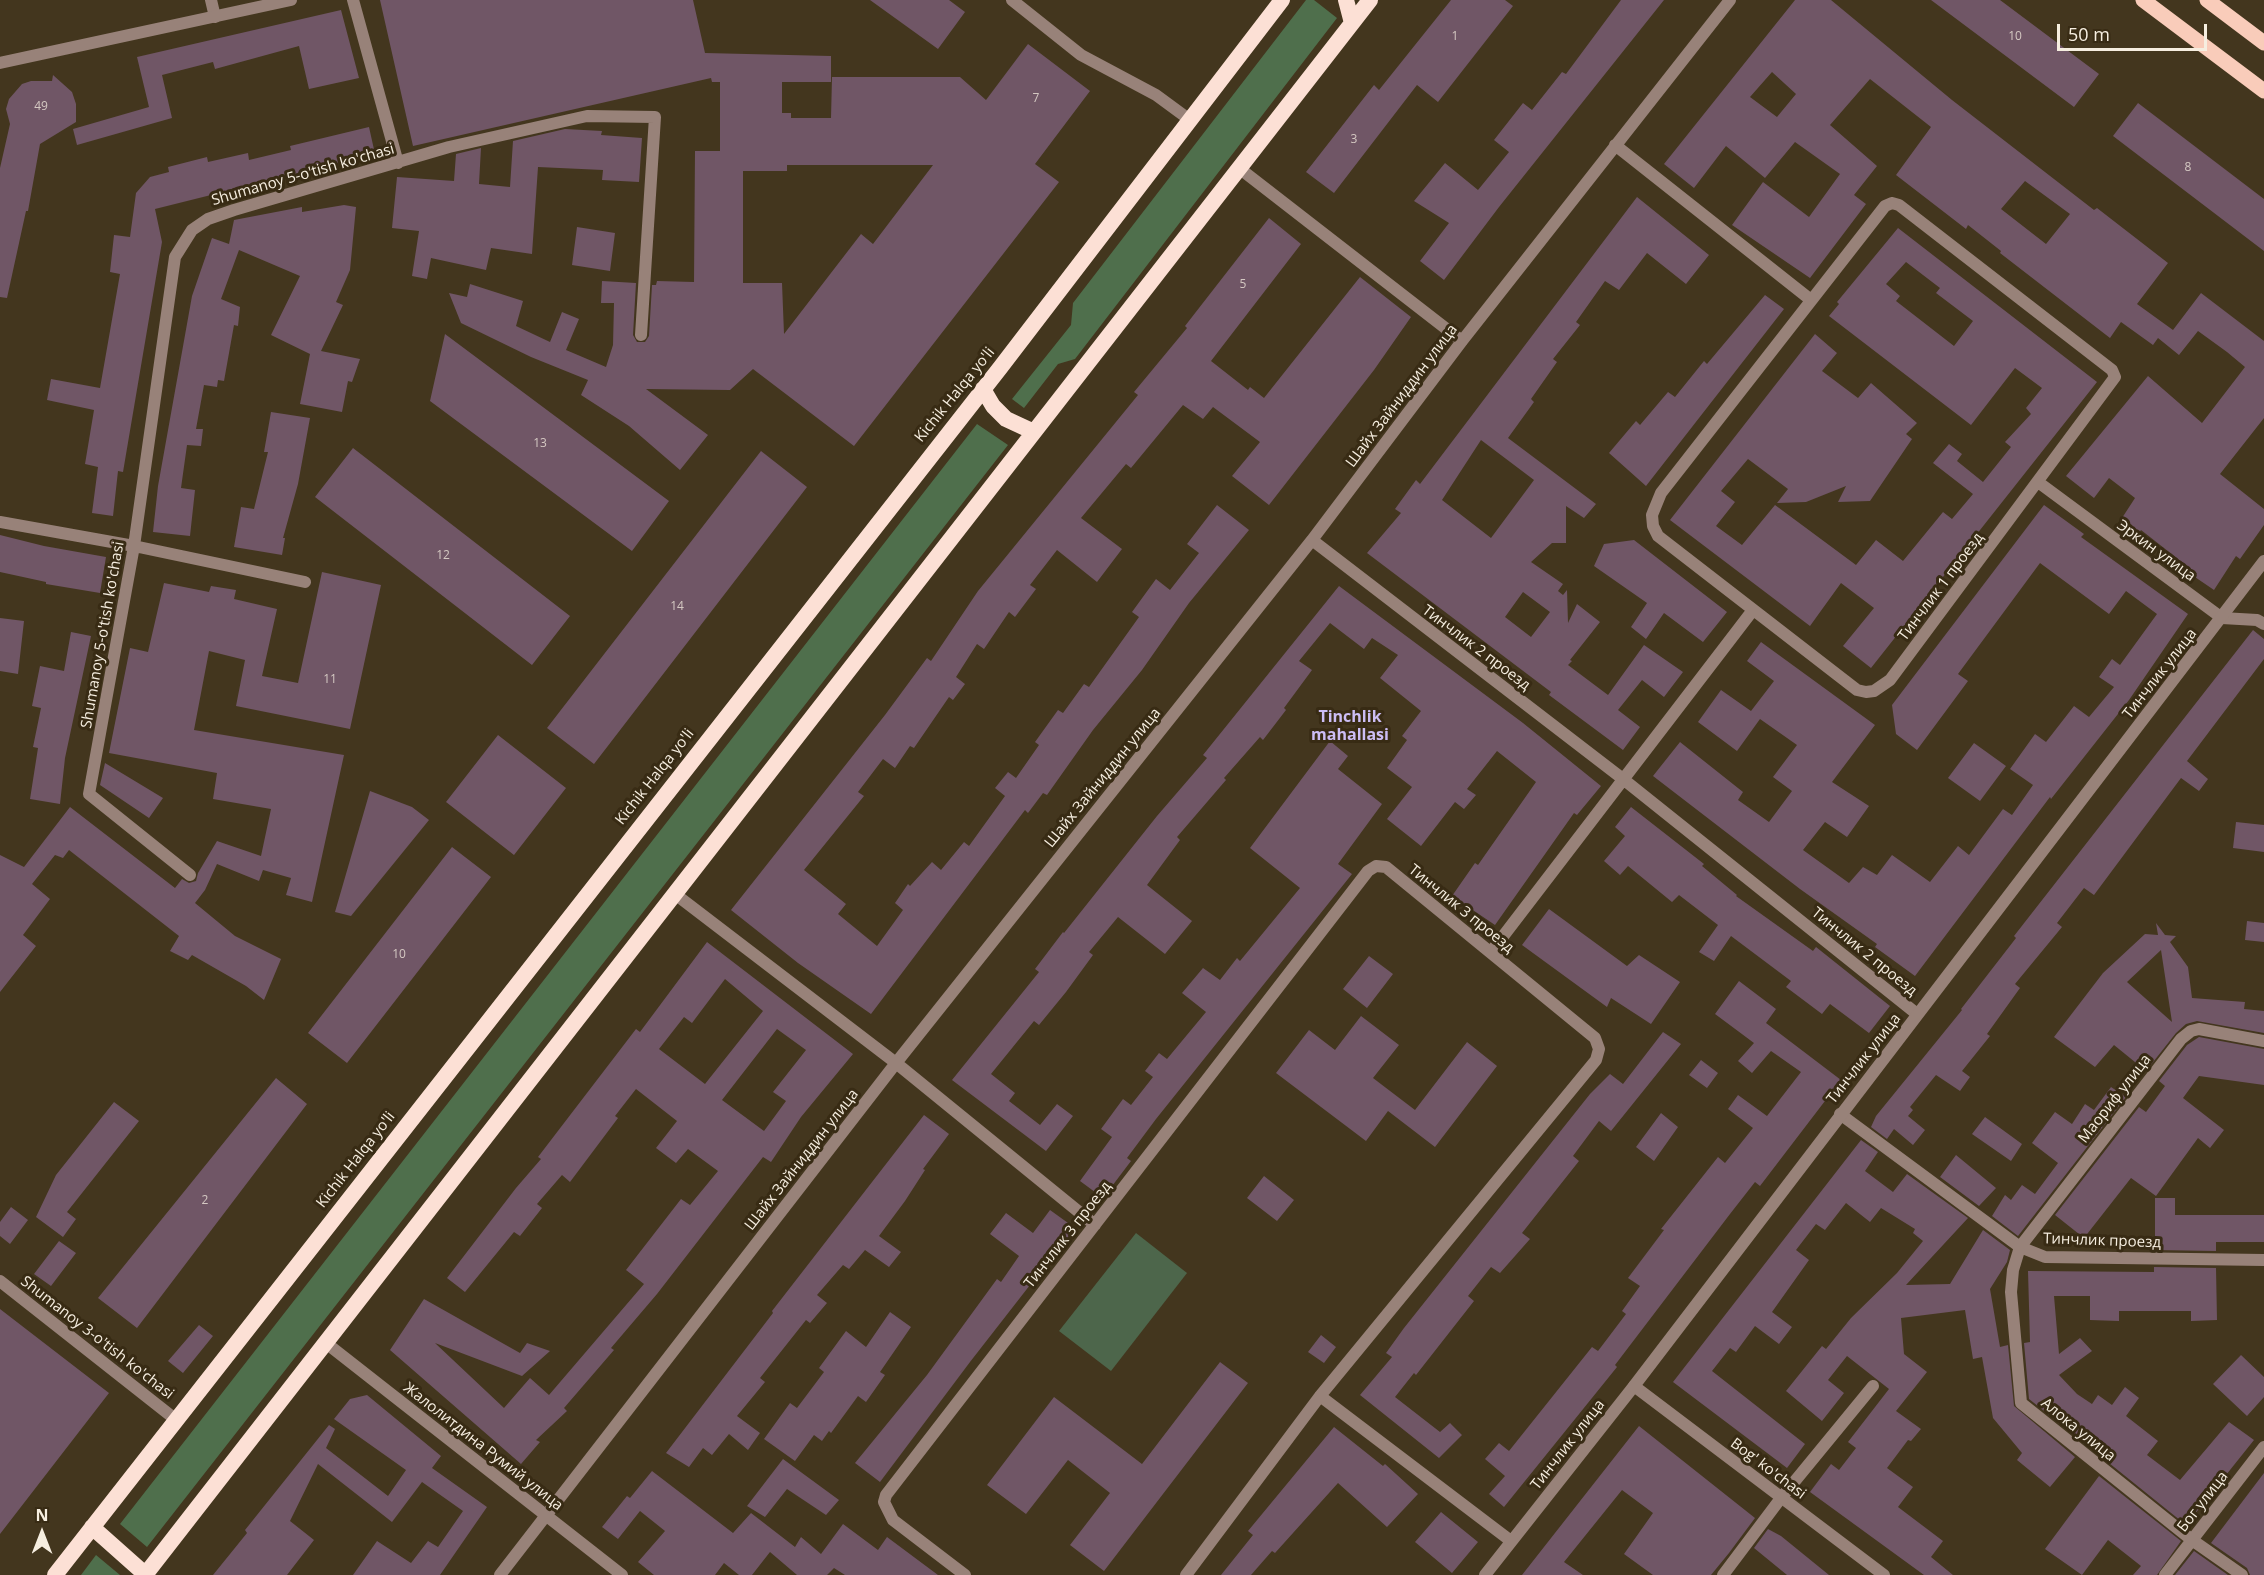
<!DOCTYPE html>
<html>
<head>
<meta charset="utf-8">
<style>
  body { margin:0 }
  #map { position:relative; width:2264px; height:1575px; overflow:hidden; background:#43361e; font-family:"Open Sans",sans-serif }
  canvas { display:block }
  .north { position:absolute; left:12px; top:1503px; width:60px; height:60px; -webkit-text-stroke:4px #382b14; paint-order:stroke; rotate:0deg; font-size:16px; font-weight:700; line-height:24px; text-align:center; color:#f6eee0 }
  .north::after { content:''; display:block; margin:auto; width:21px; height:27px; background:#f6eee0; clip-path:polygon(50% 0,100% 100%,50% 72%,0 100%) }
  .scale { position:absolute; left:2057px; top:24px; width:150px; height:27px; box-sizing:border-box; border:3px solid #f6eee0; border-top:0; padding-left:8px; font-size:18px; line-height:21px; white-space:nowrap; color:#f6eee0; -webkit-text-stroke:4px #382b14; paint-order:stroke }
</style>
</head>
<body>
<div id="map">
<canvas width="2264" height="1575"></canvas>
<div class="north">N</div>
<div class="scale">50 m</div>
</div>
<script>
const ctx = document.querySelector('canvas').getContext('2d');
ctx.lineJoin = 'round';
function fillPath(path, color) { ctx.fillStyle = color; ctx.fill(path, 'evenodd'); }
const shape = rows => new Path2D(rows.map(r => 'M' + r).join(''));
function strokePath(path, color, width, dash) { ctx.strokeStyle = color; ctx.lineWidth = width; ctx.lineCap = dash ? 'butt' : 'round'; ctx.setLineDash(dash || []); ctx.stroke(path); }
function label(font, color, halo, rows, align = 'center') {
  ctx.font = font + ' "Open Sans",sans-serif'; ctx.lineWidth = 6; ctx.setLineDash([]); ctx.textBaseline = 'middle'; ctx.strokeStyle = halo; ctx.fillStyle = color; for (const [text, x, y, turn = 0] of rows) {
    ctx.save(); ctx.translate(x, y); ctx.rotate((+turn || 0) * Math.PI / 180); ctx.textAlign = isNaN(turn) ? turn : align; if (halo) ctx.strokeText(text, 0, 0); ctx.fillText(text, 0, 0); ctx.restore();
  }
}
fillPath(shape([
  [1136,1233,1187,1273,1111,1371,1059,1331]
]), '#4d664b');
fillPath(shape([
  [1306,0,1314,0,1337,18,1075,359,1058,364,1024,408,1012,399,1071,325,1073,303],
  [977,424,1008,445,147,1547,120,1524],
  [96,1555,120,1575,81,1575]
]), '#4f6f4c');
fillPath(shape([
  [380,0,693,0,705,53,831,56,831,82,782,82,782,113,791,113,791,118,831,118,832,77,960,77,986,100,1028,44,1090,91,1035,164,1059,182,854,446,753,369,730,390,646,389,708,435,680,470,629,426,581,395,588,380,531,357,461,323,449,293,467,297,470,284,523,301,516,326,550,342,562,312,579,319,566,350,606,367,613,345,614,303,601,303,602,281,636,283,633,335,637,342,645,342,649,336,652,285,656,285,657,281,694,282,695,151,720,151,720,82,712,82,711,78,413,146],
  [787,165,933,165,873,244,861,234,784,334,782,283,743,283,743,171,787,171],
  [870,0,949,0,965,12,938,49],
  [1451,0,1505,0,1513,6,1438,102,1417,85,1334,193,1306,172,1374,85,1379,90],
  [1621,0,1664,0,1499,207,1444,280,1420,261,1449,223,1414,201,1445,163,1478,190,1509,152,1494,140,1523,103,1532,110,1562,72,1566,74],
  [1795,0,1831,0,1952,100,2094,210,2097,208,2168,263,2137,304,2173,330,2201,293,2264,341,2264,418,2220,474,2264,509,2264,525,2240,559,2236,556,2214,590,2189,573,2192,570,2141,530,2139,533,2122,518,2135,498,2109,478,2094,498,2066,476,2148,376,2202,423,2245,367,2227,352,2198,331,2179,355,2158,338,2153,345,2121,322,2110,338,2000,253,2001,251,1968,225,1966,229,1896,175,1931,127,1870,79,1830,125,1877,166,1854,195,1866,204,1810,278,1732,225,1763,182,1809,217,1840,174,1795,142,1765,178,1726,146,1694,188,1664,164],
  [1772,72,1796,94,1777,117,1750,97],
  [2025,181,2070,214,2046,244,2001,209],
  [1931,0,2000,0,2099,74,2074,107],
  [341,10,359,78,309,89,299,46,215,69,213,62,162,75,172,118,77,145,73,129,149,107,137,57],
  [53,75,72,92,76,104,76,122,40,144,28,211,26,211,7,298,0,297,0,168,10,124,6,109,9,99,22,84,31,81,52,81],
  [2138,103,2264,199,2264,251,2113,136],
  [369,127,375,154,155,209,162,242,123,472,118,471,113,516,92,513,98,467,85,464,94,410,47,400,51,379,100,388,120,274,110,272,114,235,130,237,136,193,150,177,169,172,168,167,207,157,208,162,248,153,249,160,291,150,290,146],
  [565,129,602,131,601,135,642,138,639,182,602,180,603,170,538,167,532,254,491,248,486,270,431,258,427,279,412,276,419,231,392,228,397,177,454,181,456,154,481,148,479,184,510,187,513,141],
  [1637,197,1709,255,1686,284,1647,253,1619,290,1605,281,1576,322,1580,325,1553,359,1557,362,1531,399,1534,402,1508,438,1596,504,1584,518,1566,506,1566,543,1552,543,1531,562,1563,584,1558,591,1563,595,1567,590,1568,623,1577,604,1600,622,1570,660,1572,661,1568,665,1608,695,1644,645,1683,672,1664,697,1642,680,1618,710,1640,727,1623,750,1549,695,1551,692,1367,553,1401,513,1395,509,1416,480,1420,484],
  [1481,440,1534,480,1491,538,1442,500],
  [1523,592,1550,612,1531,637,1505,617],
  [344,205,356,207,350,270,336,302,343,305,321,351,360,359,352,382,348,381,342,412,300,404,310,354,271,335,300,276,239,250,221,299,240,307,238,326,234,325,224,381,218,380,217,387,204,385,196,429,203,429,201,446,187,445,181,488,195,490,190,536,153,532,158,486,192,296,212,238,229,244,234,220,302,207,302,212],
  [1269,218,1301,244,1211,361,1248,390,1250,387,1264,398,1360,277,1411,317,1374,370,1269,505,1232,476,1260,442,1213,407,1203,419,1183,405,1131,468,1126,464,1081,518,1122,549,1097,582,1057,550,1030,585,1036,589,1015,617,1009,612,984,649,977,644,956,677,965,684,953,700,949,697,914,748,910,746,895,768,883,759,858,792,864,796,804,870,846,904,838,914,877,946,903,910,895,903,908,884,910,886,932,862,941,870,964,842,969,846,1005,796,995,788,1008,772,1016,778,1039,745,1035,742,1058,710,1063,713,1084,684,1089,687,1139,617,1132,612,1156,579,1170,590,1199,553,1187,544,1217,505,1249,530,1189,603,1142,670,1093,730,1047,795,1043,793,1028,813,1025,810,871,1014,798,963,731,910,885,715,927,658,931,661,978,591,1138,395,1134,392,1187,328,1185,326],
  [577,227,615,233,610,271,572,265],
  [1898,228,2097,382,1871,668,1843,646,1874,608,1841,583,1810,626,1670,520,1815,334,1837,353,1822,371,1858,398,1871,383,1917,423,1906,434,1912,439,1870,501,1838,502,1846,486,1806,502,1777,503,1788,489,1748,459,1721,491,1735,502,1716,526,1742,545,1775,505,1856,565,1876,540,1903,561,1943,512,1952,519,1973,494,1933,463,1949,444,1962,454,1957,461,1983,482,2011,447,2005,442,2031,414,2026,408,2042,388,2015,368,1971,425,1829,316,1839,304,1837,302],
  [1906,262,1940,288,1936,293,1973,321,1954,346,1896,301,1900,296,1886,284],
  [1765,295,1784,309,1646,486,1609,453,1636,421,1640,425,1668,392,1675,397,1704,361,1707,364],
  [445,334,669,501,632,551,430,401],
  [271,412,310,418,298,484,283,538,285,538,282,555,234,547,241,507,254,509,268,452,264,452],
  [353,448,570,616,532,665,315,497],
  [761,451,807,487,594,764,547,728],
  [2044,505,2084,534,2081,537,2188,614,2129,700,2051,799,2050,797,1915,976,1875,947,1877,944,1800,889,1653,776,1680,742,1743,792,1738,800,1769,822,1792,791,1773,777,1797,745,1760,719,1737,751,1698,722,1721,690,1751,711,1774,681,1747,661,1761,642,1875,725,1832,782,1869,806,1847,837,1825,822,1803,850,1849,883,1863,867,1877,875,1892,855,1930,882,1958,846,1969,855,2003,809,2012,815,2033,785,2010,769,2035,734,2046,742,2074,706,2089,717,2114,687,2099,677,2112,659,2120,665,2157,614,2126,591,2109,614,2040,563,1958,674,1968,681,1917,750,1896,734,1892,705],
  [0,535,44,546,106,557,100,593,46,584,46,582,0,572],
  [1634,540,1727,612,1703,642,1664,613,1646,639,1631,627,1647,603,1594,566,1604,544],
  [322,572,381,585,350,729,236,706,245,660,209,651,194,730,344,755,312,902,286,895,291,878,263,870,259,881,217,864,205,890,195,903,235,936,281,959,264,1000,246,986,192,955,188,960,170,951,179,936,69,850,63,858,55,855,32,884,50,899,23,935,36,946,0,992,0,855,24,867,70,807,175,888,182,879,189,883,196,881,198,873,217,841,261,856,271,809,213,799,217,773,109,753,130,648,148,652,164,583,209,592,211,586,236,590,234,599,277,609,262,676,298,683],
  [1339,586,1523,723,1601,786,1577,815,1574,813,1495,925,1452,896,1475,863,1478,865,1536,782,1497,751,1467,789,1476,795,1464,809,1455,802,1421,846,1387,819,1412,787,1387,768,1407,740,1402,736,1421,711,1380,678,1398,655,1372,638,1364,649,1330,623,1299,661,1312,670,1284,708,1286,710,1263,740,1260,737,1224,778,1226,780,1177,837,1180,840,1147,885,1192,921,1165,954,1118,917,1089,952,1093,955,1066,992,1039,1025,1034,1021,991,1074,1015,1093,1009,1101,1040,1125,1057,1104,1073,1116,1046,1151,952,1080,1039,972,1035,969,1063,932,1064,933,1157,816,1207,758,1203,755],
  [0,618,24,621,18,674,0,671],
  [2253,630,2264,639,2264,659,2187,761,2208,779,2199,791,2181,778,2094,895,2084,888,2057,923,2062,927,2015,984,2020,988,1987,1034,1990,1036,1962,1071,1970,1077,1960,1091,1936,1075,1910,1107,1913,1110,1908,1116,1925,1130,1913,1145,1894,1129,1887,1139,1871,1127,1876,1116,1962,1010,1961,1009,2016,938,2014,936],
  [71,632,91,636,65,758,60,804,30,799,38,748,33,747,41,708,32,706,40,666,64,671],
  [498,735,566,788,514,855,446,802],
  [1330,741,1348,756,1338,769,1382,804,1338,864,1352,874,1156,1119,1127,1158,1131,1161,1103,1198,1080,1181,1112,1137,1101,1129,1123,1099,1131,1105,1153,1077,1145,1071,1159,1053,1167,1059,1206,1012,1182,993,1203,968,1220,980,1237,958,1240,961,1300,888,1250,848],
  [1974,743,2006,766,1980,801,1948,778],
  [105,763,163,798,149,818,100,785],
  [370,791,412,807,429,820,351,916,335,912],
  [1631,807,1704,864,1702,866,1737,895,1736,896,1813,951,1816,947,1890,1006,1869,1033,1830,1004,1822,1014,1786,987,1791,981,1731,936,1714,961,1699,952,1718,925,1679,895,1672,902,1628,866,1620,875,1604,861,1625,836,1615,827],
  [2236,822,2264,825,2264,852,2233,848],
  [452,847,491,877,347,1063,308,1033],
  [1549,909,1627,966,1639,955,1680,982,1651,1024,1611,998,1607,1007,1522,945],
  [2247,921,2264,923,2264,942,2245,940],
  [2156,923,2165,935,2176,936,2170,942,2188,967,2192,998,2245,1002,2244,1009,2264,1011,2264,1033,2197,1021,2186,1024,2176,1033,2146,1071,2114,1045,2095,1067,2054,1037,2103,973,2145,934,2158,935],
  [2161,950,2172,1022,2127,982],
  [707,942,853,1054,801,1117,771,1162,763,1157,657,1294,611,1348,614,1350,564,1408,567,1411,536,1440,540,1442,521,1464,390,1350,424,1299,520,1353,527,1343,550,1351,522,1376,435,1343,504,1408,530,1378,549,1395,644,1284,626,1270,681,1199,690,1205,718,1171,688,1149,676,1163,656,1148,677,1121,636,1089,615,1116,618,1118,570,1182,562,1175,537,1204,542,1208,520,1236,514,1232,465,1292,447,1278,516,1188,541,1159,538,1157,636,1029,640,1032],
  [725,979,763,1011,705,1084,659,1049,684,1017,692,1023],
  [777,1029,806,1050,773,1092,786,1101,764,1131,722,1100],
  [1369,956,1393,974,1367,1008,1343,989],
  [1739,981,1776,1009,1766,1023,1841,1080,1760,1186,1755,1182,1730,1214,1615,1365,1617,1367,1504,1507,1489,1494,1505,1476,1485,1459,1499,1443,1509,1451,1592,1347,1598,1351,1626,1314,1622,1311,1640,1286,1628,1278,1664,1230,1661,1229,1718,1157,1725,1163,1753,1128,1728,1109,1738,1095,1767,1116,1801,1072,1771,1051,1752,1073,1738,1061,1754,1043,1715,1014],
  [1361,1016,1399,1045,1373,1078,1415,1110,1467,1042,1497,1066,1435,1147,1388,1111,1366,1141,1276,1073,1309,1030,1335,1050],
  [1663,1032,1681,1044,1611,1131,1599,1121,1573,1156,1579,1161,1522,1233,1530,1239,1500,1273,1491,1267,1468,1296,1474,1301,1416,1375,1414,1373,1395,1397,1440,1432,1450,1423,1462,1435,1439,1458,1360,1395,1392,1357,1386,1353,1404,1328,1590,1094,1610,1074,1623,1084],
  [2199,1037,2264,1049,2264,1085,2199,1076,2183,1098,2224,1130,2210,1148,2198,1138,2156,1196,2131,1178,2084,1238,2055,1215,2139,1107,2146,1112,2165,1086,2159,1081,2187,1045],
  [1701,1060,1718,1073,1707,1088,1689,1075],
  [276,1078,307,1104,137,1328,98,1298],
  [2111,1087,2126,1097,2018,1236,1992,1216,2005,1195,2011,1200,2022,1185,2035,1194,2058,1163,2032,1143,2055,1112,2072,1124,2085,1104,2094,1110],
  [114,1102,139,1121,67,1212,76,1219,63,1237,36,1217,56,1175],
  [1661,1113,1678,1127,1654,1161,1636,1147],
  [924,1115,949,1134,923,1169,925,1170,905,1201,879,1236,901,1252,889,1267,865,1250,849,1269,843,1265,817,1295,827,1303,810,1323,806,1320,760,1378,765,1382,737,1416,760,1433,748,1450,729,1434,712,1455,703,1448,689,1467,666,1453,773,1313,772,1311],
  [1985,1117,2022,1144,2011,1161,1972,1134],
  [1861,1140,1878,1152,1865,1171,1893,1192,1907,1174,1968,1218,1906,1285,1950,1284,1983,1230,2010,1250,2007,1262,1990,1289,2000,1347,2008,1345,2014,1406,2075,1457,2050,1487,2017,1460,2022,1453,1993,1418,1982,1357,1973,1359,1965,1310,1901,1318,1904,1354,1927,1372,1896,1411,1921,1429,1911,1441,1908,1440,1887,1468,1913,1487,1898,1507,1943,1541,1931,1557,1953,1575,1924,1575,1810,1492,1831,1464,1839,1470,1856,1448,1848,1442,1889,1389,1847,1356,1828,1380,1844,1393,1822,1421,1786,1391,1822,1346,1826,1349,1851,1318,1897,1273,1923,1241,1913,1233,1915,1229,1881,1208,1870,1222,1846,1203,1825,1230,1816,1224,1796,1250,1809,1260,1772,1312,1792,1327,1779,1344,1755,1326,1736,1352,1730,1348,1712,1371,1805,1444,1787,1468,1673,1382],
  [1956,1155,1996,1188,1979,1206,1940,1177],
  [1264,1176,1294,1200,1277,1221,1247,1198],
  [2155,1198,2175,1198,2175,1215,2264,1215,2264,1242,2216,1242,2216,1251,2155,1250],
  [11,1207,28,1220,10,1244,0,1236,0,1222],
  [1050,1210,1075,1228,1033,1287,1030,1285,970,1362,880,1482,855,1463,927,1375,997,1279,1001,1282,1019,1256,990,1234,1006,1213,1033,1233],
  [59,1241,76,1253,51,1286,34,1274],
  [2154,1267,2216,1268,2217,1320,2191,1321,2191,1311,2119,1311,2119,1321,2090,1320,2090,1296,2054,1296,2059,1354,2080,1338,2092,1351,2059,1375,2077,1394,2092,1404,2098,1395,2112,1405,2125,1387,2139,1398,2126,1416,2158,1441,2147,1455,2180,1480,2229,1422,2254,1440,2186,1525,2109,1463,2114,1456,2091,1439,2086,1444,2029,1399,2024,1343,2030,1342,2028,1271,2154,1272],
  [0,1309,109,1393,0,1534],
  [890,1312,911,1327,880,1372,885,1375,866,1402,858,1396,831,1433,829,1431,822,1441,814,1435,795,1461,764,1439,790,1403,797,1408,824,1372,819,1368,846,1331,866,1347],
  [199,1325,213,1336,183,1373,168,1361],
  [1321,1335,1336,1347,1324,1363,1308,1352],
  [2241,1355,2264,1377,2264,1397,2247,1416,2213,1384],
  [1220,1362,1248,1383,1104,1571,1070,1545,1110,1493,1068,1460,1026,1514,987,1485,1054,1397,1142,1464],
  [367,1395,441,1456,432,1468,487,1507,440,1575,353,1575,377,1541,411,1563,428,1541,438,1547,463,1511,422,1482,392,1522,318,1464,290,1521,314,1540,287,1575,213,1575,247,1533,245,1530,329,1425,335,1429,326,1448,388,1496,406,1470,334,1419,350,1399],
  [1639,1426,1755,1518,1729,1553,1711,1575,1653,1575,1624,1554,1653,1513,1622,1490,1564,1562,1583,1575,1522,1575],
  [1334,1427,1383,1466,1385,1464,1418,1494,1387,1527,1338,1483,1275,1553,1272,1551,1251,1575,1221,1575,1253,1535,1248,1531],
  [783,1459,839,1500,826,1515,787,1489,765,1517,747,1506],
  [652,1471,733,1533,751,1513,795,1547,801,1537,821,1554,843,1524,878,1550,887,1537,938,1575,845,1575,834,1568,827,1575,797,1575,770,1552,752,1575,739,1575,724,1563,715,1575,654,1575,638,1562,665,1531,640,1511,618,1539,602,1527,627,1496,630,1498],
  [2264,1473,2264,1575,2250,1575,2247,1568,2211,1543],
  [2099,1476,2181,1541,2157,1575,2133,1575,2141,1566,2108,1540,2082,1575,2045,1549],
  [1441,1512,1478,1542,1452,1573,1415,1542],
  [1768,1529,1781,1536,1829,1575,1787,1575,1754,1548],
  [2194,1551,2228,1575,2175,1575]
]), '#705666');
strokePath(shape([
  [211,0,215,17],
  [353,0,398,163],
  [1615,145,1811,300],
  [1239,168,1462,341],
  [1892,203,1899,205,2112,370,2115,377,1890,680,1874,691,1866,692,1857,690,1658,536,1653,526,1652,515,1661,493,1885,206,1892,203],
  [2038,482,2222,618,2257,620,2264,624],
  [0,522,134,546,305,582],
  [1312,540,1623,779,1917,1014],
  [190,875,89,794,134,546,175,257,192,230,208,219,234,210,449,147,587,116,655,117,641,335],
  [675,894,896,1063,1095,1225],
  [1491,952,1753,610],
  [1840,1114,2020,1247,2045,1257,2264,1260],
  [0,1281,175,1419],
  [326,1343,622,1575],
  [1320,1396,1511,1541],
  [500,1575,896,1063,1312,540,1462,341,1730,0],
  [965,1575,893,1520,884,1502,886,1495,1368,871,1376,866,1386,867,1595,1038,1599,1049,1596,1060,1320,1396,1186,1575],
  [1485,1575,1634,1386],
  [1723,1575,1781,1498,1873,1386],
  [2165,1575,2264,1447],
  [2242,1575,2192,1540,2021,1403,2011,1292,2013,1270,2020,1247,2181,1039,2191,1031,2199,1029,2264,1041]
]), '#988279', 12);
strokePath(shape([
  [1012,0,1081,55,1156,95,1190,120],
  [0,63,291,0],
  [1884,1575,1634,1386,2264,561]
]), '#988279', 12);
strokePath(shape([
  [2143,0,2264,91],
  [2207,0,2264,43]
]), '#f9ccba', 15);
strokePath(shape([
  [1346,0,1352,23],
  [983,389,993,406,1006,419,1034,432],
  [92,1527,146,1575],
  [55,1575,1000,368,1282,0],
  [145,1575,1370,0]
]), '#fce0d5', 16);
label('12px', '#d4c8c2', null, [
  ["1",1455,37],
  ["10",2015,37],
  ["7",1036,99],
  ["49",41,107],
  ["3",1354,140],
  ["8",2188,168],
  ["5",1243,285],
  ["13",540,444],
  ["12",443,556],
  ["14",677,607],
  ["11",330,680],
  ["10",399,955],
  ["2",205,1201]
]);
label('15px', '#f6eee0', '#382b14', [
  ["Shumanoy 5-o'tish ko'chasi",303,175,-16],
  ["Kichik Halqa yo'li",955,395,-51],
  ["Шайх Зайниддин улица",1402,396,-53],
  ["Эркин улица",2156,551,36],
  ["Тинчлик 1 проезд",1941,587,-53],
  ["Shumanoy 5-o'tish ko'chasi",103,635,-80],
  ["Тинчлик 2 проезд",1476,648,37],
  ["Тинчлик улица",2160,674,-52],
  ["Kichik Halqa yo'li",655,777,-52],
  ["Шайх Зайниддин улица",1103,778,-51],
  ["Тинчлик 3 проезд",1461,909,39],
  ["Тинчлик 2 проезд",1864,952,39],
  ["Тинчлик улица",1864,1059,-52],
  ["Маориф улица",2115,1099,-52],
  ["Kichik Halqa yo'li",356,1160,-52],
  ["Шайх Зайниддин улица",802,1160,-52],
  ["Тинчлик 3 проезд",1068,1235,-52],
  ["Тинчлик проезд",2102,1241,2],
  ["Shumanoy 3-o'tish ko'chasi",97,1338,38],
  ["Алока улица",2078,1430,39],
  ["Тинчлик улица",1568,1445,-52],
  ["Жалолитдина Румий улица",483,1447,38],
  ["Bog' ko'chasi",1768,1469,37],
  ["Бог улица",2203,1502,-52]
]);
label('bold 16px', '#ccbdf5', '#382b14', [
  ["Tinchlik",1350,717],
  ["mahallasi",1350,735]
]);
</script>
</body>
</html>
